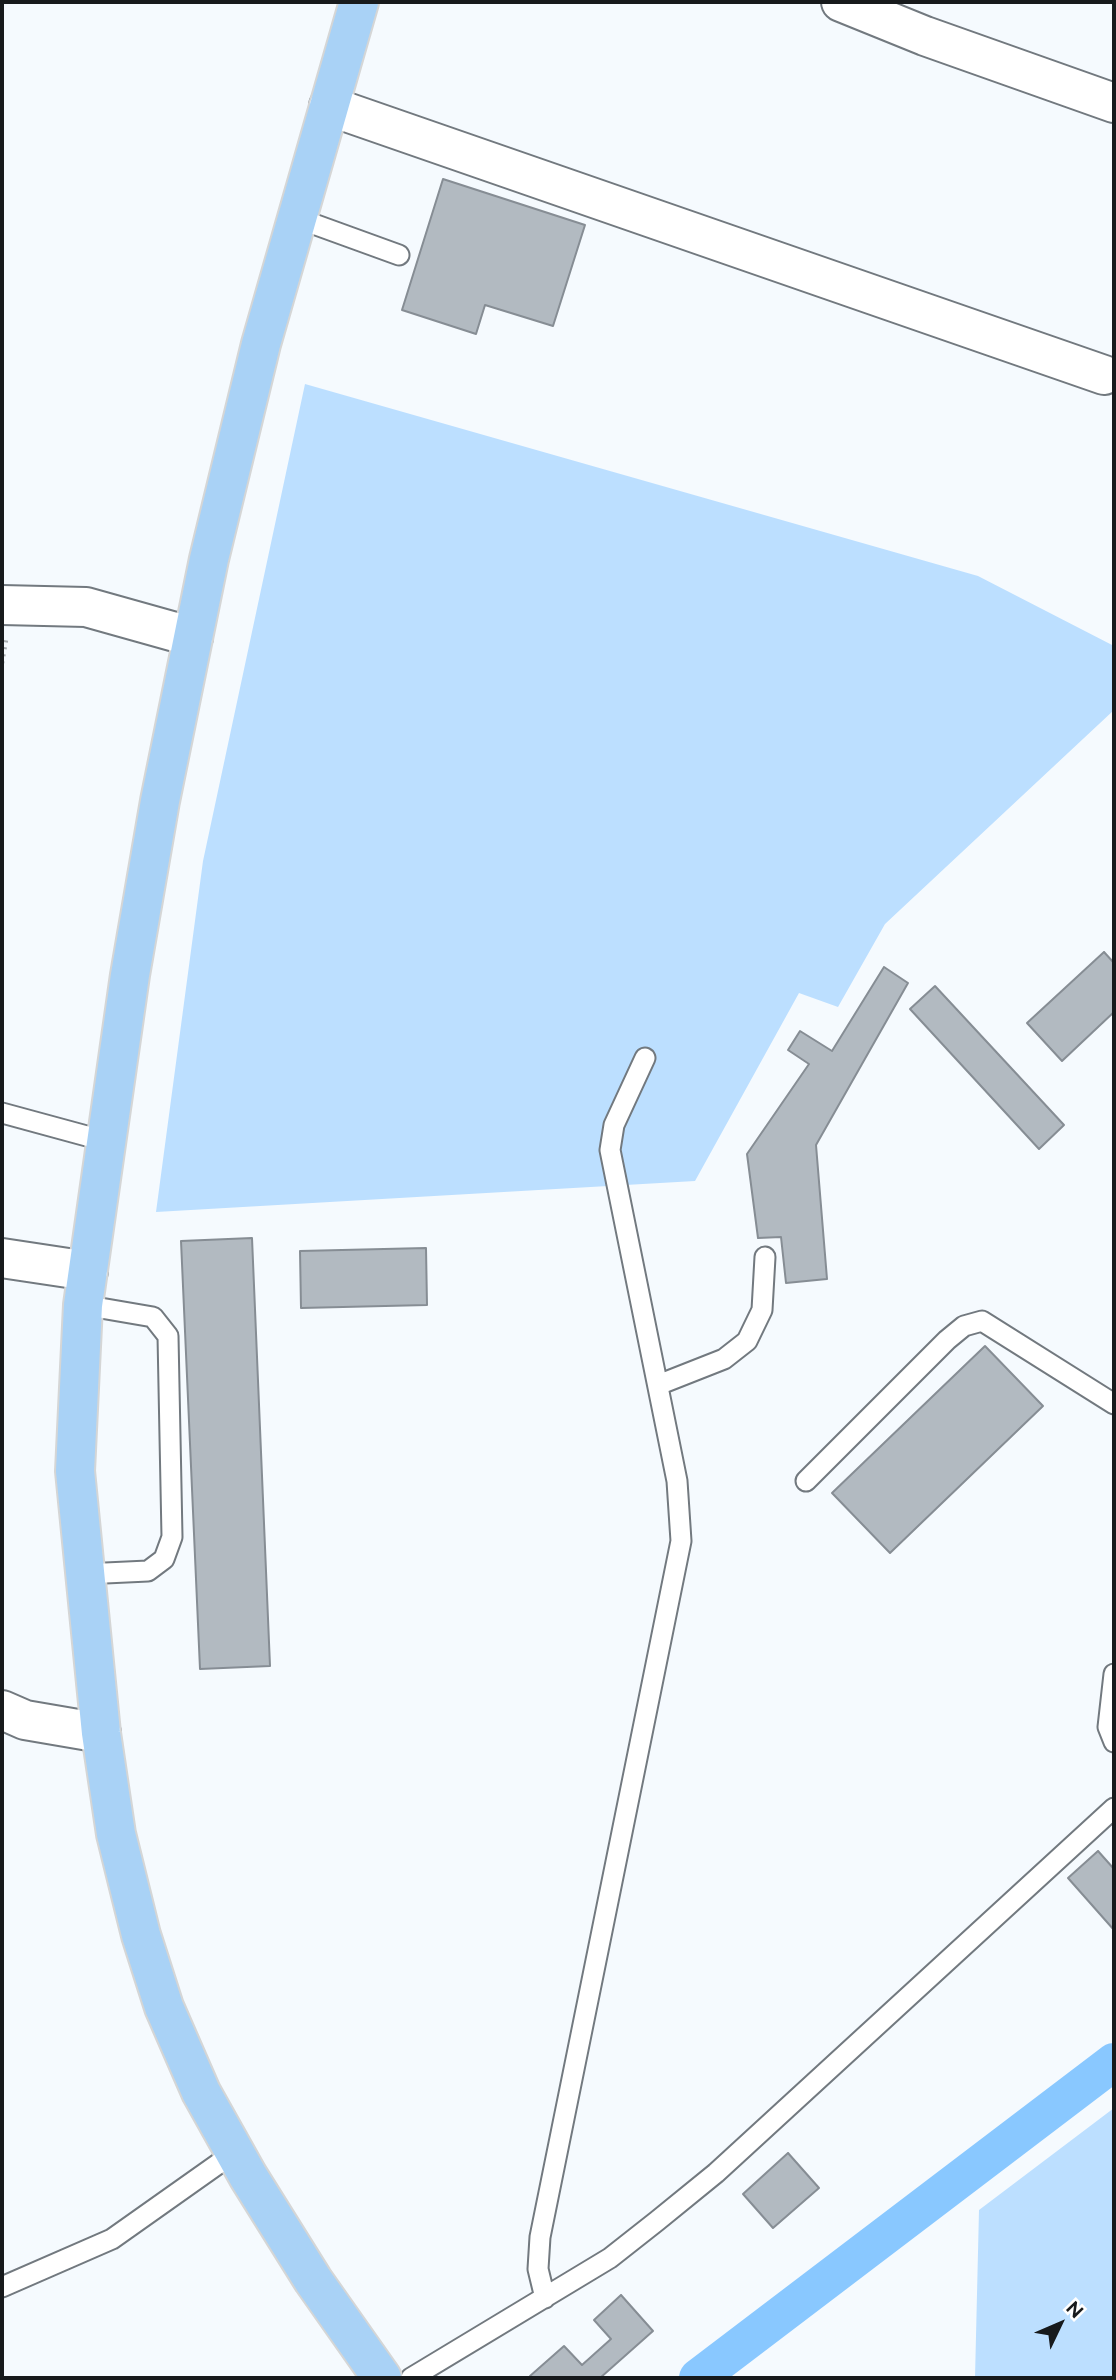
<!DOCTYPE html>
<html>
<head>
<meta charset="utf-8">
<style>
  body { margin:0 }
  #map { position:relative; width:1116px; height:2380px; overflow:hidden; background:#f5fafe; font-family:Raleway,sans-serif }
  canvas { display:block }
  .frame { position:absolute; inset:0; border:4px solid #171a1c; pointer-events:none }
  .north { position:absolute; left:1025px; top:2289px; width:70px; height:70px; -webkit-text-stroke:5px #fff; paint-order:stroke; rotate:46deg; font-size:19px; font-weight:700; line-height:28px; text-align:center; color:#171a1c }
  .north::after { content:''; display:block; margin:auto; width:24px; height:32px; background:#171a1c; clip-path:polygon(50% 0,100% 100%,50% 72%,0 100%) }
</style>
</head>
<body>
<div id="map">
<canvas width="1116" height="2380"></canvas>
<div class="frame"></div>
<div class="north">N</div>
</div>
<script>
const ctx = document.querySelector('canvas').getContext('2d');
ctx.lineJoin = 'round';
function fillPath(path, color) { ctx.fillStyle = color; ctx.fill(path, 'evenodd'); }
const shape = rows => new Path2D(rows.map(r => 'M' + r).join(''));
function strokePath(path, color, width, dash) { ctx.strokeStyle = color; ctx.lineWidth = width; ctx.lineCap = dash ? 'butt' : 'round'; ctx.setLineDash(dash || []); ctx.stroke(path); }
fillPath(shape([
  [305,384,978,576,1114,646,1114,710,885,924,838,1007,799,993,695,1181,156,1212,203,861],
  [1114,2108,1114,2378,975,2378,979,2210]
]), '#bcdfff');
strokePath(shape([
  [698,2378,1114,2062]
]), '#89c8ff', 38);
const building = shape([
  [443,179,585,225,553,326,485,305,476,334,402,310,443,179],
  [1104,952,1114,963,1114,1012,1062,1061,1027,1023,1104,952],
  [884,967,908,983,816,1145,827,1279,786,1283,781,1237,758,1238,747,1154,809,1064,788,1050,800,1031,832,1051,884,967],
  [935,986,1064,1125,1039,1149,910,1009,935,986],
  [252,1238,270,1666,200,1669,181,1241,252,1238],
  [426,1248,427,1305,301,1308,300,1251,426,1248],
  [985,1346,1043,1406,890,1553,832,1493,985,1346],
  [1098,1851,1114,1869,1114,1930,1068,1878,1098,1851],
  [788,2153,819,2188,773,2228,743,2194,788,2153],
  [621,2295,653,2331,600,2378,533,2378,530,2376,564,2346,582,2365,611,2339,594,2320,621,2295]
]);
fillPath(building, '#b2bac1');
strokePath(building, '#868d94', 2);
const lane = shape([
  [297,218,399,255],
  [2,1113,105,1141],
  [83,1305,153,1317,168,1336,172,1537,164,1559,148,1571,84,1574],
  [658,1385,724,1359,747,1341,762,1310,765,1257],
  [806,1481,947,1340,964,1326,982,1321,1114,1404],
  [1114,1674,1108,1727,1114,1742],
  [2,2287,112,2239,235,2152],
  [545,2298,538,2269,540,2237,681,1541,677,1481,610,1150,614,1125,645,1058],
  [411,2378,610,2258,657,2221,716,2173,1114,1808]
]);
const street = shape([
  [841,2,925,36,1114,103],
  [329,106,1104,375],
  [2,605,86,607,193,637],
  [2,1258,88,1271],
  [2,1710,25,1720,101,1733]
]);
const primary = shape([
  [359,2,261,344,209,559,160,801,130,975,83,1305,75,1471,101,1733,116,1834,141,1935,164,2007,201,2092,248,2176,313,2280,382,2378]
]);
strokePath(lane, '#72797f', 23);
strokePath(street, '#72797f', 42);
strokePath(primary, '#d5d6d6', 42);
strokePath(shape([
  [2,663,6,640]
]), '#a7acaf', 4.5, [2, 5]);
strokePath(lane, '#fff', 19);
strokePath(street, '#fff', 38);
strokePath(primary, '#a9d2f6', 38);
</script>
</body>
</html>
